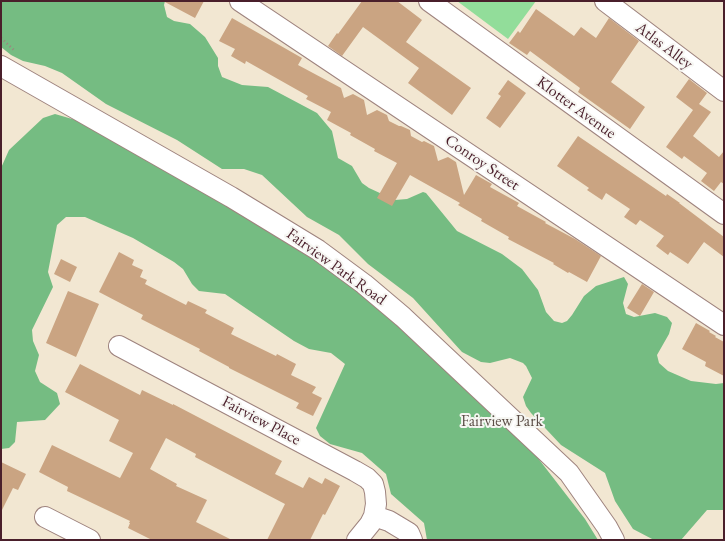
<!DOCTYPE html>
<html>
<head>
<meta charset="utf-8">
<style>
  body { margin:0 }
  #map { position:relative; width:725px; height:541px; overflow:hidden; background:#f2e7d2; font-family:"EB Garamond",serif }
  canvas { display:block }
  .frame { position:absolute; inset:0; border:2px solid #4a1f2b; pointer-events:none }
</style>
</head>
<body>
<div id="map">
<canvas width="725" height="541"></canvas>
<div class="frame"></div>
</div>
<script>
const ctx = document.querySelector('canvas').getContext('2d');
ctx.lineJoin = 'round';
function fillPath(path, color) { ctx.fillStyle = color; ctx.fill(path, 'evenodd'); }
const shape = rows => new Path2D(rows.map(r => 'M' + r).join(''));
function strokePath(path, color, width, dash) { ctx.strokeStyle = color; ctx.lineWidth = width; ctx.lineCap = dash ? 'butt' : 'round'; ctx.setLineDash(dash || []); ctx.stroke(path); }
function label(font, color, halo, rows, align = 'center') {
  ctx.font = font + ' "EB Garamond",serif'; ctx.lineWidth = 4; ctx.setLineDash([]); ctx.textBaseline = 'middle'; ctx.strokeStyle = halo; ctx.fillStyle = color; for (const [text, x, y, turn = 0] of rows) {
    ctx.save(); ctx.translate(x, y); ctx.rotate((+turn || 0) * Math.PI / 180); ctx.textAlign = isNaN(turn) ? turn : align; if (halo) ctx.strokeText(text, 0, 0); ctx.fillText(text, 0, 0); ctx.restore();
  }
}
fillPath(shape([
  [457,1,536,1,508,39]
]), '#92dd9a');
fillPath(shape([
  [1,1,165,1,164,5,167,17,174,21,190,24,205,37,218,58,218,66,222,77,242,85,268,87,317,113,332,131,338,158,352,166,362,183,369,188,395,200,407,199,423,192,426,193,457,231,502,254,522,269,538,290,546,312,554,321,562,323,567,321,572,315,584,296,596,286,624,277,628,284,623,303,626,314,634,317,655,313,667,317,672,323,669,334,657,355,659,363,668,371,691,381,716,384,724,383,724,510,707,510,681,540,654,540,633,529,615,501,605,473,561,445,531,413,526,406,523,397,532,378,526,366,523,363,510,358,490,363,481,362,462,352,413,298,368,264,339,235,307,217,262,175,244,169,222,169,177,140,106,104,62,73,45,66,23,61,11,55,1,47],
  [55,114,86,123,282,234,369,298,534,453,585,519,598,540,427,540,424,523,391,494,386,474,362,453,330,444,320,436,316,428,345,364,331,353,309,349,294,341,225,294,199,291,192,284,183,269,174,262,133,238,85,217,66,217,57,225,48,272,53,287,32,330,33,341,39,355,35,371,40,382,57,393,60,404,45,420,17,422,15,442,9,448,1,449,1,168,9,150,43,118]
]), '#75bc82');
fillPath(shape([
  [163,1,204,1,195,18],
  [362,1,397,1,422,20,406,42,471,88,452,115,408,83,419,68,363,27,342,56,328,46,337,33,338,34],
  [536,9,574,36,581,27,596,38,609,18,639,41,611,82,645,107,630,129,578,92,580,88,530,51,527,55,509,43,518,31,520,33],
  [232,18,302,58,298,65,341,88,344,98,353,94,364,100,367,115,377,110,387,115,389,121,399,126,401,126,410,130,411,136,422,142,424,141,434,146,438,161,448,157,456,162,464,195,476,175,492,184,490,187,519,203,517,206,546,222,545,223,575,239,601,256,587,282,569,272,568,273,553,264,554,263,508,239,509,237,481,221,482,219,458,205,460,203,410,175,392,206,377,198,397,163,374,151,375,149,350,135,351,133,327,120,331,112,306,99,308,96,246,61,245,64,231,56,235,49,219,41],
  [689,79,707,93,699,104,711,112,693,136,719,157,724,151,724,184,721,182,714,191,701,181,707,173,684,156,682,159,666,147,693,110,676,97],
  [508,80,526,93,500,128,486,118,501,96,498,94],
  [578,136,666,196,667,194,680,203,679,203,724,237,724,257,704,242,688,264,670,252,668,255,656,246,664,236,640,220,636,225,624,217,630,209,606,193,602,200,587,190,589,188,557,166],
  [119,252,134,260,132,265,143,270,140,277,147,280,145,284,186,305,188,301,207,310,205,313,234,328,231,334,276,356,277,354,296,364,291,375,316,387,312,393,322,398,313,416,296,408,299,403,229,368,229,367,199,351,200,349,141,319,143,315,99,292],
  [61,259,77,267,70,282,54,274],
  [642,284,654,292,640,316,627,308],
  [68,291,99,304,76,357,46,343],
  [696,323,710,331,709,332,716,336,715,337,724,342,724,376,705,366,706,362,682,349],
  [80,364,140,395,142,390,173,405,173,404,282,461,275,474,303,488,309,477,322,484,325,478,340,486,325,515,323,514,310,540,267,540,285,504,195,457,196,454,166,438,150,469,177,484,176,486,207,500,196,522,232,540,152,540,128,528,130,523,129,523,130,521,67,491,68,487,39,472,52,445,120,478,133,453,109,441,119,420,65,392],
  [1,462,26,474,18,490,13,488,1,512]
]), '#caa482');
const minor = shape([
  [240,1,724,325],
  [429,1,724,214],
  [605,1,724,91],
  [1,66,231,197,318,250,364,284,403,317,569,473,607,527,614,540],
  [119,346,355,471,367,478,373,484,375,492,376,504,374,516,370,524,357,540],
  [374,516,389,521,409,533,412,540],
  [45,517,90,540]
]);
strokePath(minor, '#9e837e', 22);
strokePath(shape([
  [1,38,14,50]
]), '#9e837e', 2.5, [1, 3]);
strokePath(minor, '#fff', 20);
label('16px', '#4a1f2b', '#f6f6f2', [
  ["Atlas Alley",664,46,37],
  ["Klotter Avenue",576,108,36],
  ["Conroy Street",482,163,34],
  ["Fairview Park Road",336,267,36],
  ["Fairview Place",261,421,28]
]);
label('16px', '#5c4e47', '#f6f6f2', [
  ["Fairview Park",502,422]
]);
</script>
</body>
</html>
